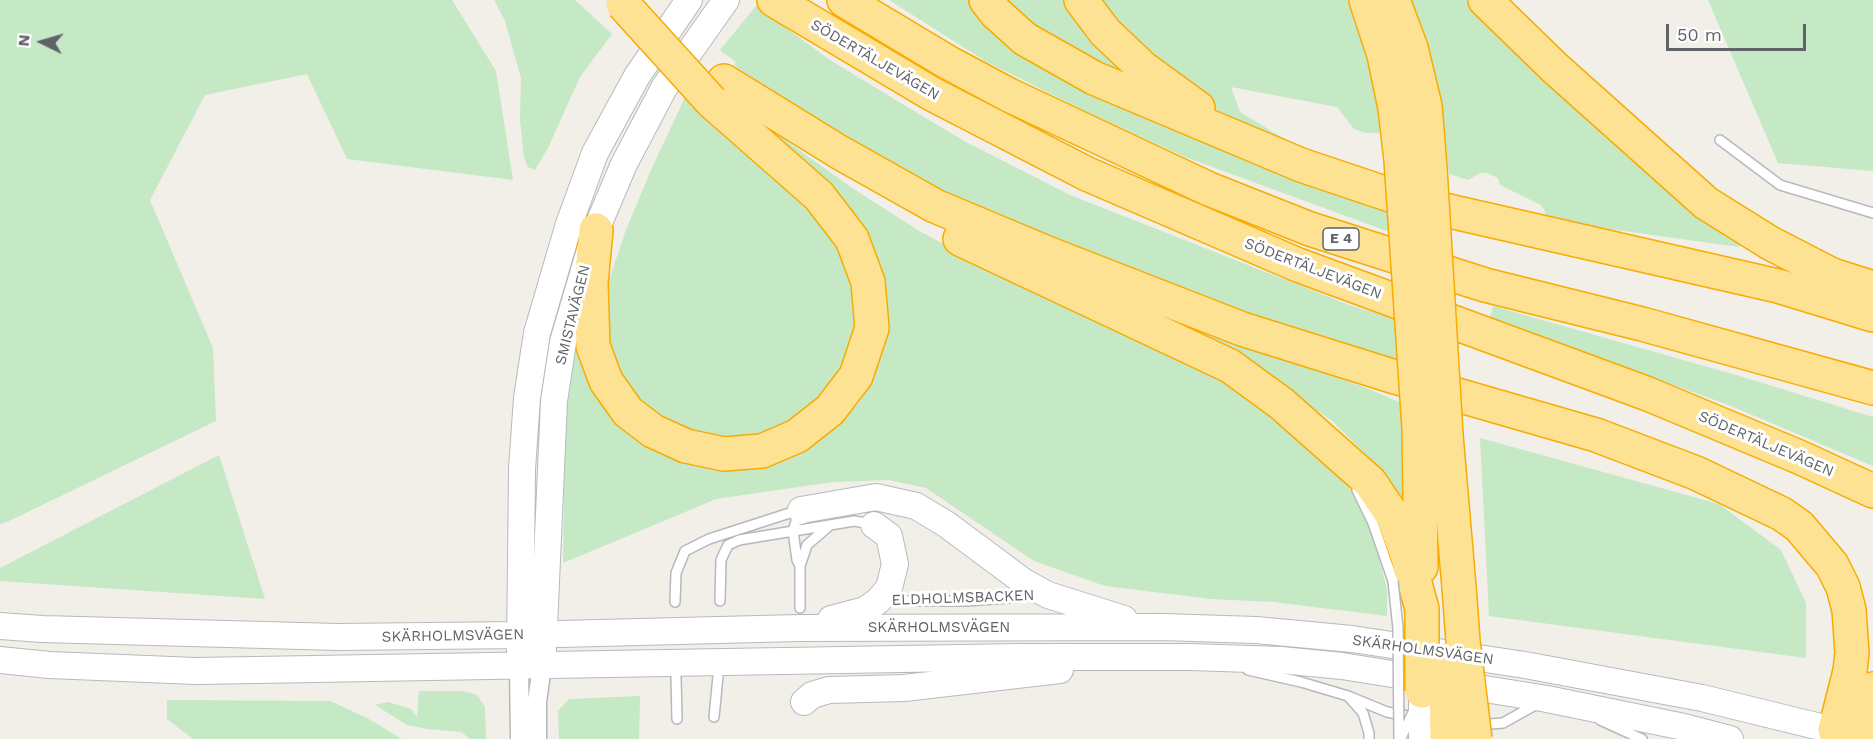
<!DOCTYPE html>
<html>
<head>
<meta charset="utf-8">
<style>
  body { margin:0 }
  #map { position:relative; width:1873px; height:739px; overflow:hidden; background:#f1efe8; font-family:"Work Sans",sans-serif }
  canvas { display:block }
  .north { position:absolute; left:12px; top:12px; width:60px; height:60px; -webkit-text-stroke:4px #fff; paint-order:stroke; rotate:275deg; font-size:16px; font-weight:700; line-height:24px; text-align:center; color:#5f6368 }
  .north::after { content:''; display:block; margin:auto; width:21px; height:27px; background:#5f6368; clip-path:polygon(50% 0,100% 100%,50% 72%,0 100%) }
  .scale { position:absolute; left:1666px; top:24px; width:140px; height:27px; box-sizing:border-box; border:3px solid #5f6368; border-top:0; padding-left:8px; font-size:18px; line-height:21px; white-space:nowrap; color:#5f6368; -webkit-text-stroke:4px #fff; paint-order:stroke }
</style>
</head>
<body>
<div id="map">
<canvas width="1873" height="739"></canvas>
<div class="north">N</div>
<div class="scale">50 m</div>
</div>
<script>
const ctx = document.querySelector('canvas').getContext('2d');
ctx.lineJoin = 'round';
function fillPath(path, color) { ctx.fillStyle = color; ctx.fill(path, 'evenodd'); }
const shape = rows => new Path2D(rows.map(r => 'M' + r).join(''));
function strokePath(path, color, width, dash) { ctx.strokeStyle = color; ctx.lineWidth = width; ctx.lineCap = dash ? 'butt' : 'round'; ctx.setLineDash(dash || []); ctx.stroke(path); }
function label(font, color, halo, rows, align = 'center') {
  ctx.font = font + ' "Work Sans",sans-serif'; ctx.lineWidth = 6; ctx.setLineDash([]); ctx.textBaseline = 'middle'; ctx.strokeStyle = halo; ctx.fillStyle = color; for (const [text, x, y, turn = 0] of rows) {
    ctx.save(); ctx.translate(x, y); ctx.rotate((+turn || 0) * Math.PI / 180); ctx.textAlign = isNaN(turn) ? turn : align; if (halo) ctx.strokeText(text, 0, 0); ctx.fillText(text, 0, 0); ctx.restore();
  }
}
fillPath(shape([
  [0,0,452,0,496,71,513,180,347,159,307,74,205,95,150,200,213,348,216,421,9,521,0,524],
  [494,0,575,0,612,34,580,77,548,148,535,170,528,167,524,158,520,120,521,78,505,21],
  [889,0,975,0,1001,30,1393,208,1395,234,1185,157,1083,110,985,61],
  [1002,0,1073,0,1155,93,1069,56],
  [1100,0,1349,0,1369,62,1384,126,1378,133,1366,133,1354,129,1337,107,1231,87,1240,112,1298,147,1316,152,1319,155,1250,129,1214,108,1166,73,1128,37],
  [1402,0,1470,0,1648,170,1695,209,1736,238,1740,242,1739,247,1545,220,1451,205,1450,195,1492,204,1494,209,1545,216,1545,211,1541,205,1500,185,1498,178,1487,173,1480,173,1468,180,1449,174,1444,124,1425,51],
  [1708,0,1873,0,1873,171,1778,163],
  [756,6,830,60,904,105,966,142,1070,195,1352,306,1400,320,1403,366,1356,358,1040,242,838,137,734,65,736,62,720,50],
  [688,91,813,212,841,254,857,298,854,359,815,411,760,434,729,438,705,435,671,424,647,409,616,372,602,315,608,283,626,230,651,170],
  [770,129,852,188,921,232,981,264,1243,386,1341,475,1363,509,1374,536,1387,590,1387,616,1273,602,1211,599,1105,586,1034,561,926,488,889,480,833,482,716,499,563,563,565,411,575,345,577,345,634,433,805,448,834,429,859,403,873,380,886,342,888,312,884,289,767,133],
  [1139,305,1369,389,1406,405,1406,508,1378,466,1331,420,1275,383],
  [1493,306,1743,377,1873,417,1873,466,1731,406,1490,318],
  [1480,438,1719,504,1781,550,1806,603,1806,658,1489,616],
  [219,455,265,599,0,581,0,568],
  [419,691,463,691,477,695,485,707,486,739,470,739,461,732,427,729,407,725,375,705,388,702,411,709,417,717],
  [640,696,639,739,559,739,558,711,569,699],
  [167,700,330,701,367,718,402,739,193,739,167,719]
]), '#c5e8c5');
const lane = shape([
  [1720,140,1780,185,1873,213],
  [1357,490,1373,523,1393,581],
  [800,566,797,560,793,531,796,521,806,518],
  [720,601,721,560,728,545,739,540,854,521,872,524],
  [882,601,966,601,1036,596],
  [675,602,676,573,685,551,709,539,799,510],
  [800,608,800,566,807,545,829,526],
  [1248,670,1301,682,1348,696,1363,713,1369,733,1369,739],
  [676,677,677,719],
  [1348,696,1387,712,1417,718],
  [714,717,718,676],
  [1600,720,1642,739],
  [1478,725,1503,723,1537,704]
]);
const street = shape([
  [519,666,520,739],
  [537,739,537,702,542,666]
]);
const secondary = shape([
  [801,510,876,497,916,506,946,524,1024,582,1048,595,1124,619],
  [831,619,865,610,878,601,889,588,895,564,889,536,874,525],
  [0,626,42,629,338,637,520,635,799,628,1162,627,1256,630,1352,639,1525,665,1702,698,1853,735],
  [543,650,554,401,563,342,596,230,624,164,664,88,726,0],
  [520,651,522,469,527,398,537,333,569,224,595,153,637,76,689,0],
  [0,660,49,665,196,671,1019,657,1190,657,1281,660,1342,666,1547,699,1684,727,1730,739],
  [804,702,812,695,829,690,904,688,1060,670]
]);
const highway = shape([
  [774,0,932,94,1087,174,1298,265,1648,394,1799,457,1873,491],
  [844,0,949,63,1009,95,1209,189,1310,229,1485,285,1642,324,1873,388],
  [986,0,996,13,1025,39,1094,78,1301,165,1414,203,1778,286,1873,315],
  [1081,0,1105,32,1143,68,1198,108],
  [1366,0,1384,55,1395,108,1401,160],
  [1393,0,1411,48,1425,106,1430,168],
  [1485,0,1555,68,1706,203,1770,243,1832,275],
  [724,81,839,152,935,206,1052,255,1242,329,1395,377,1596,435,1696,473,1782,514,1799,526,1832,565,1843,587,1849,610,1852,653,1850,671,1835,730],
  [596,230,591,283,593,346,606,381,628,412,653,431,686,446,724,454,762,451,797,436,830,410,856,376,872,328,868,282,852,239,819,196,711,101],
  [960,239,1230,366,1282,404,1370,482,1393,516,1407,554,1422,609],
  [1812,272,1832,275,1873,288],
  [1419,428,1421,567],
  [1446,435,1459,587],
  [1860,736,1873,689]
]);
strokePath(lane, '#b5b8bc', 12);
strokePath(street, '#b5b8bc', 21);
strokePath(secondary, '#b6babf', 28);
strokePath(highway, '#f9ab00', 36);
strokePath(lane, '#fff', 9);
strokePath(street, '#fff', 18);
strokePath(secondary, '#fff', 26);
strokePath(highway, '#fde293', 33);
const laneBridge = shape([
  [1393,581,1398,628,1399,739],
  [1401,738,1414,710]
]);
const secondaryBridge = shape([
  [1422,691,1422,739]
]);
const highwayBridge = shape([
  [623,4,711,101],
  [1401,160,1419,428],
  [1430,168,1446,435],
  [1459,587,1463,641,1475,739],
  [1422,609,1422,691],
  [1446,660,1447,739]
]);
strokePath(laneBridge, '#b5b8bc', 12, []);
strokePath(secondaryBridge, '#b6babf', 28, []);
strokePath(highwayBridge, '#f9ab00', 36, []);
strokePath(laneBridge, '#fff', 9);
strokePath(secondaryBridge, '#fff', 26);
strokePath(highwayBridge, '#fde293', 33);
for (const [x, y, w] of [
  [1341,239,36]
]) { const box = new Path2D(); box.roundRect(x - w / 2, y - 11, w, 22, 4.5); ctx.fillStyle = '#fff'; ctx.fill(box); strokePath(box, '#5f6368', 1.5); }
label('bold 14px', '#5f6368', null, [
  ["E 4",1341,239]
]);
label('15px', '#5f6368', '#fff', [
  ["SÖDERTÄLJEVÄGEN",875,60,30],
  ["SÖDERTÄLJEVÄGEN",1313,269,21],
  ["SMISTAVÄGEN",573,315,-76],
  ["SÖDERTÄLJEVÄGEN",1766,444,23],
  ["ELDHOLMSBACKEN",963,598,-2],
  ["SKÄRHOLMSVÄGEN",939,628],
  ["SKÄRHOLMSVÄGEN",453,636,-1],
  ["SKÄRHOLMSVÄGEN",1423,650,8]
]);
</script>
</body>
</html>
